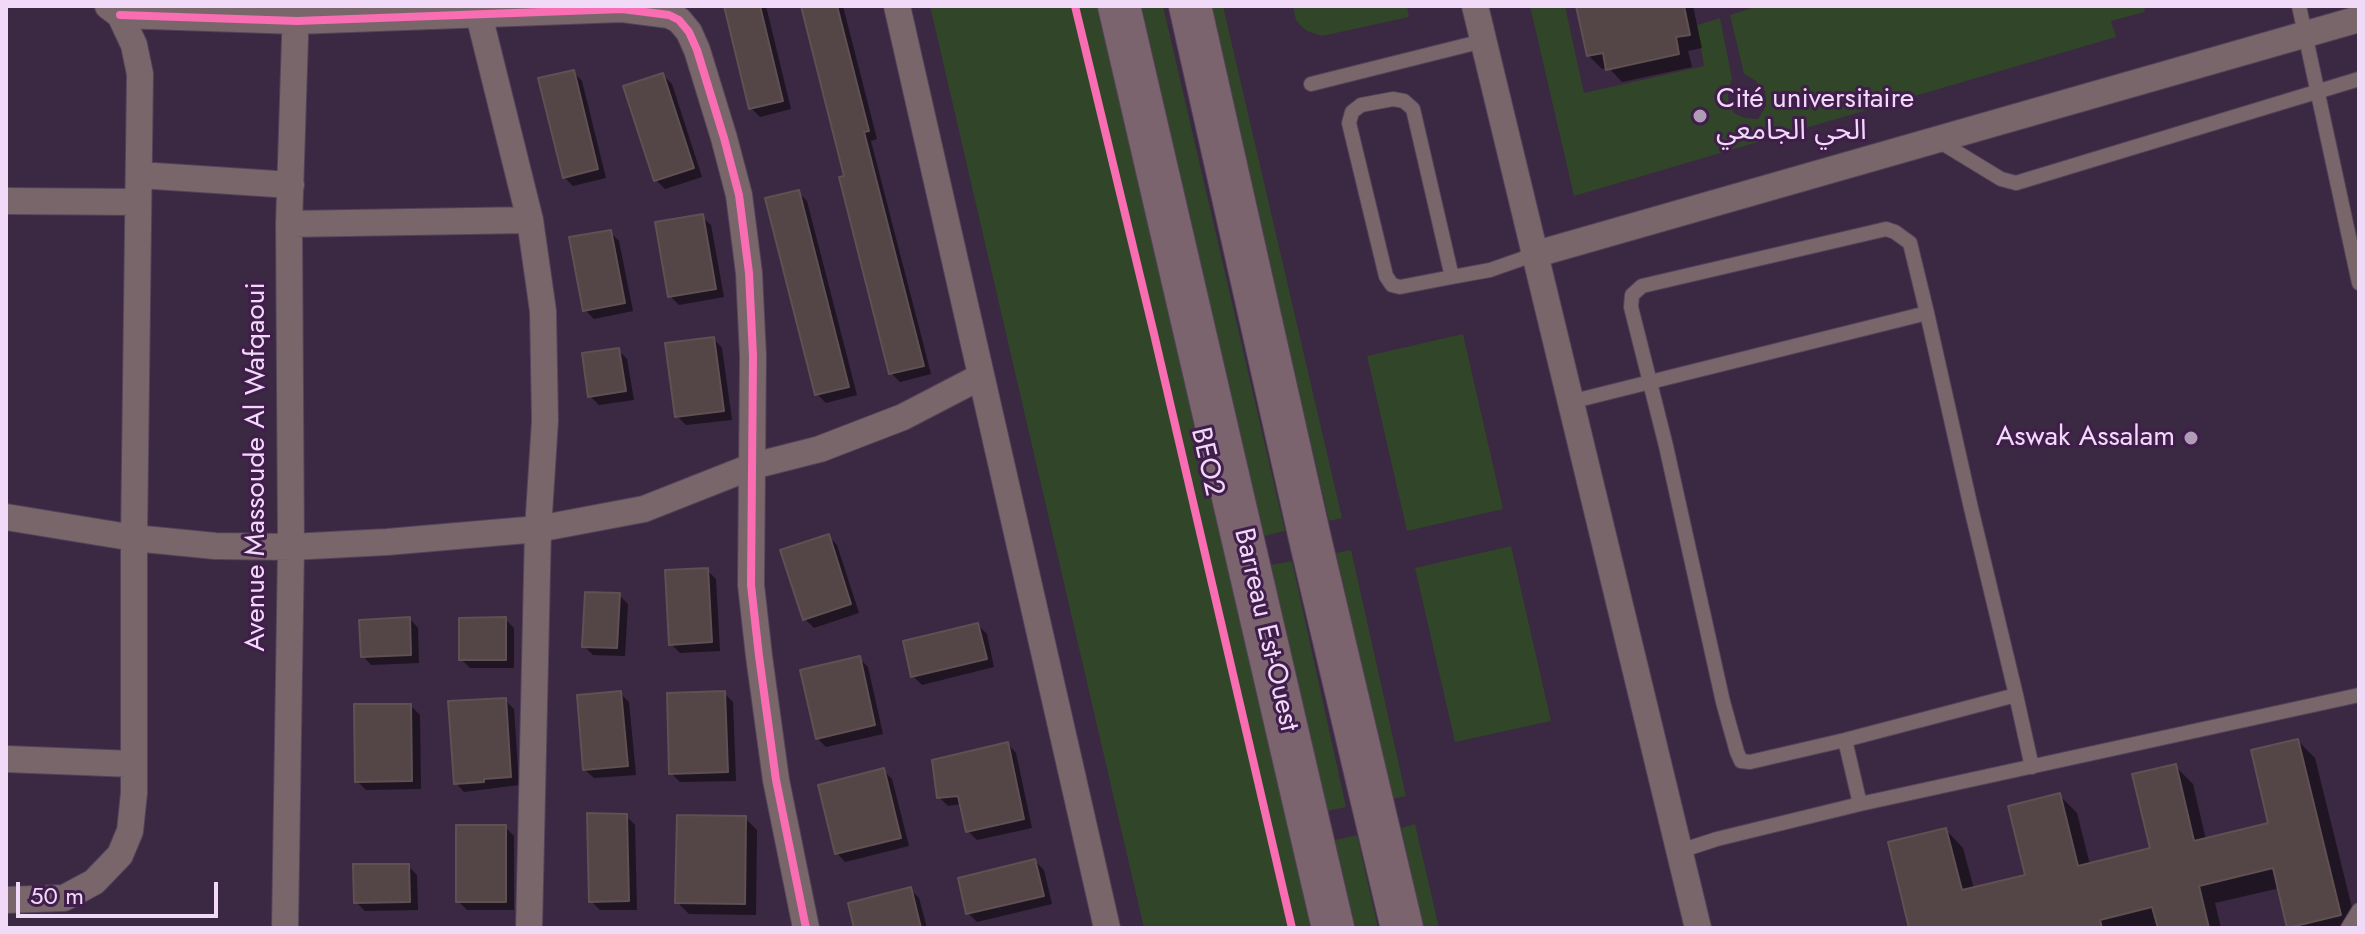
<!DOCTYPE html>
<html>
<head>
<meta charset="utf-8">
<style>
  body { margin:0 }
  #map { position:relative; width:2365px; height:934px; overflow:hidden; background:#3b2842; font-family:Jost,sans-serif }
  canvas { display:block }
  .frame { position:absolute; inset:0; border:8px solid #f0daf7; pointer-events:none }
  .scale { position:absolute; left:16px; top:882px; width:202px; height:36px; box-sizing:border-box; border:4px solid #f0daf7; border-top:0; padding-left:10px; font-size:24px; line-height:28px; white-space:nowrap; color:#f0daf7; -webkit-text-stroke:6px #411d4c; paint-order:stroke }
</style>
</head>
<body>
<div id="map">
<canvas width="2365" height="934"></canvas>
<div class="frame"></div>
<div class="scale">50 m</div>
</div>
<script>
const ctx = document.querySelector('canvas').getContext('2d');
ctx.lineJoin = 'round';
function fillPath(path, color) { ctx.fillStyle = color; ctx.fill(path, 'evenodd'); }
const shape = rows => new Path2D(rows.map(r => 'M' + r).join(''));
function strokePath(path, color, width, dash) { ctx.strokeStyle = color; ctx.lineWidth = width; ctx.lineCap = dash ? 'butt' : 'round'; ctx.setLineDash(dash || []); ctx.stroke(path); }
function label(font, color, halo, rows, align = 'center') {
  ctx.font = font + ' Jost,"Noto Sans Arabic",sans-serif'; ctx.lineWidth = 6; ctx.setLineDash([]); ctx.textBaseline = 'middle'; ctx.strokeStyle = halo; ctx.fillStyle = color; for (const [text, x, y, turn = 0] of rows) {
    ctx.save(); ctx.translate(x, y); ctx.rotate((+turn || 0) * Math.PI / 180); ctx.textAlign = isNaN(turn) ? turn : align; if (halo) ctx.strokeText(text, 0, 0); ctx.fillText(text, 0, 0); ctx.restore();
  }
}
fillPath(shape([
  [930,6,1103,6,1313,928,1144,928],
  [1141,6,1163,6,1285,531,1264,536],
  [1209,6,1223,6,1342,518,1329,521],
  [1293,6,1407,6,1409,17,1322,36,1307,31,1301,26,1296,20],
  [1530,6,1565,6,1584,93,1704,66,1697,25,1720,18,1732,79,1728,90,1728,101,1734,113,1745,118,1758,119,1766,106,1765,91,1756,81,1744,74,1730,15,1758,6,2144,6,2145,12,2111,21,2116,37,1574,196],
  [1463,334,1503,509,1407,531,1367,356],
  [1511,546,1551,721,1455,742,1415,568],
  [1351,550,1406,796,1392,799,1336,553],
  [1292,561,1346,807,1326,811,1271,565],
  [1415,824,1439,928,1424,928,1401,828],
  [1357,835,1378,928,1355,928,1335,840]
]), '#314529');
fillPath(shape([
  [726,6,766,6,791,109,760,117,751,108],
  [803,6,843,6,877,139,871,141,931,374,900,382,891,373,846,177],
  [1578,6,1693,6,1702,48,1688,51,1692,67,1622,82,1608,67,1602,69,1588,55],
  [573,72,582,81,606,178,573,186,564,177],
  [663,75,672,84,702,177,665,189,656,180],
  [798,192,807,201,857,395,826,403,817,394],
  [702,217,711,225,724,297,679,305,670,296],
  [610,232,619,241,633,311,594,319,585,310],
  [714,339,722,348,732,420,686,425,677,416],
  [618,350,627,359,634,400,599,405,590,396],
  [828,536,837,545,859,613,814,628,805,619],
  [707,570,716,579,720,651,680,653,671,644],
  [619,595,628,604,625,656,593,655,584,646],
  [410,619,418,628,419,663,371,665,363,656],
  [505,619,514,628,514,668,470,668,461,659],
  [978,625,987,634,994,667,922,685,913,676],
  [859,658,868,667,883,734,826,747,817,738],
  [620,693,629,702,636,775,594,778,585,770],
  [724,693,733,702,736,781,680,782,671,773],
  [505,700,514,709,519,785,464,792,456,783],
  [411,706,420,715,421,789,366,790,357,781],
  [2298,741,2315,758,2357,928,2290,928,2280,888,2215,903,2221,928,2160,928,2159,926,2152,928,1911,928,1946,830,1963,848,1974,889,2027,876,2059,795,2077,813,2090,865,2153,850,2175,766,2193,784,2206,840,2271,824],
  [1008,744,1016,753,1032,828,977,840,968,831,962,804,948,806,939,797],
  [883,770,892,779,909,846,845,862,837,853],
  [626,816,635,825,637,910,600,910,591,901],
  [745,818,757,830,756,915,689,914,677,902],
  [505,827,514,836,514,910,467,910,458,901],
  [1035,861,1044,870,1052,904,977,922,968,913,960,879],
  [408,866,417,875,418,910,365,911,356,902],
  [910,889,919,898,927,928,856,928]
]), '#0007');
const building = shape([
  [724,6,760,6,783,101,749,109,724,6],
  [801,6,837,6,869,131,864,132,924,366,889,374,839,177,844,176,801,6],
  [1576,6,1684,6,1690,35,1676,37,1679,54,1606,70,1603,53,1587,56,1576,6],
  [574,70,598,169,563,178,538,78,574,70],
  [663,73,694,168,654,181,623,86,663,73],
  [799,190,849,387,815,395,765,198,799,190],
  [703,214,716,289,668,297,655,222,703,214],
  [611,230,625,303,583,311,569,237,611,230],
  [714,337,724,411,675,417,665,343,714,337],
  [619,348,626,391,588,397,582,353,619,348],
  [829,534,851,604,803,620,780,550,829,534],
  [708,568,712,642,669,645,665,570,708,568],
  [585,592,620,593,617,648,582,647,585,592],
  [410,617,411,655,361,657,359,620,410,617],
  [506,617,506,660,459,660,459,618,506,617],
  [978,623,987,659,911,677,903,641,978,623],
  [860,656,875,725,816,739,800,670,860,656],
  [621,691,628,766,583,770,577,695,621,691],
  [725,691,728,772,669,774,667,693,725,691],
  [506,698,511,777,484,779,484,782,454,784,448,701,506,698],
  [354,704,411,704,412,781,355,782,354,704],
  [2298,739,2341,915,2287,928,2273,868,2199,886,2209,928,2158,928,2152,907,2100,920,2102,928,1909,928,1888,842,1946,828,1962,890,2025,875,2008,806,2060,793,2078,866,2150,848,2132,774,2176,764,2194,841,2268,823,2251,750,2298,739],
  [1008,742,1024,819,966,832,958,796,937,798,932,760,1008,742],
  [884,768,901,838,835,854,818,785,884,768],
  [587,813,627,814,629,901,589,902,587,813],
  [677,815,746,816,745,904,675,903,677,815],
  [456,825,506,825,506,902,456,902,456,825],
  [1035,859,1044,896,966,914,958,878,1035,859],
  [353,864,409,864,410,902,354,903,353,864],
  [911,887,921,928,854,928,848,903,911,887]
]);
fillPath(building, '#544547');
strokePath(building, '#605052', 2);
const lane = shape([
  [2299,6,2359,283],
  [1311,84,1483,41],
  [1937,140,2001,179,2016,183,2359,79],
  [1452,277,1413,109,1404,101,1393,99,1361,105,1352,112,1349,123,1386,276,1392,285,1400,287,1452,277,1490,270,1533,255],
  [1570,402,1927,313],
  [2016,695,1845,740,1750,762,1741,761,1737,752,1723,702,1666,446,1631,307,1632,295,1642,286,1886,229,1895,232,1910,243,1927,313,1971,508,2016,695,2032,767],
  [1845,740,1860,804],
  [1680,851,1717,839,1860,804,2359,695],
  [2348,928,2359,910]
]);
const street = shape([
  [897,6,1107,928],
  [1475,6,1698,928],
  [120,15,297,21,622,9,669,15,679,20,689,32,697,50,724,138,739,195,749,273,753,356,751,585,759,656,776,780,806,928],
  [479,15,530,220,543,311,545,421,538,529,529,928],
  [139,175,291,185],
  [6,201,138,202],
  [289,224,530,220],
  [1533,255,2359,19],
  [6,517,134,538,215,546,291,547,387,542,538,529,644,509,753,466,820,449,903,417,980,377],
  [6,759,133,764],
  [6,900,64,898,94,882,120,855,130,831,134,793,134,538,140,74,134,45,120,15,108,6],
  [285,928,291,547,289,224,296,6]
]);
const primary = shape([
  [1119,6,1333,928],
  [1190,6,1311,543,1402,928]
]);
strokePath(lane, '#534359', 16);
strokePath(street, '#534359', 28);
strokePath(primary, '#534359', 44);
strokePath(lane, '#78666b', 14);
strokePath(street, '#78666b', 26);
strokePath(primary, '#7c646f', 42);
strokePath(shape([
  [1075,6,1154,334,1292,928],
  [120,15,297,21,622,9,669,15,679,20,689,32,697,50,724,138,739,195,749,273,753,356,751,585,759,656,776,780,806,928]
]), '#f96db3', 8);
for (const [x, y, r, color] of [
  [1700,116,8,"#b19cb8"],
  [2191,438,8,"#b19cb8"]
]) { const dot = new Path2D(); dot.arc(x, y, r, 0, 2 * Math.PI); ctx.fillStyle = color; ctx.fill(dot); strokePath(dot, '#411d4c', 3); }
label('28px', '#f0daf7', '#411d4c', [
  ["Cité universitaire",1716,100],
  ["الحي الجامعي",1716,132],
  ["Aswak Assalam",2175,438,"right"]
], 'left');
label('28px', '#f0daf7', '#411d4c', [
  ["BEO2",1206,462,77],
  ["Avenue Massoude Al Wafqaoui",257,467,-90],
  ["Barreau Est-Ouest",1265,630,77]
]);
</script>
</body>
</html>
